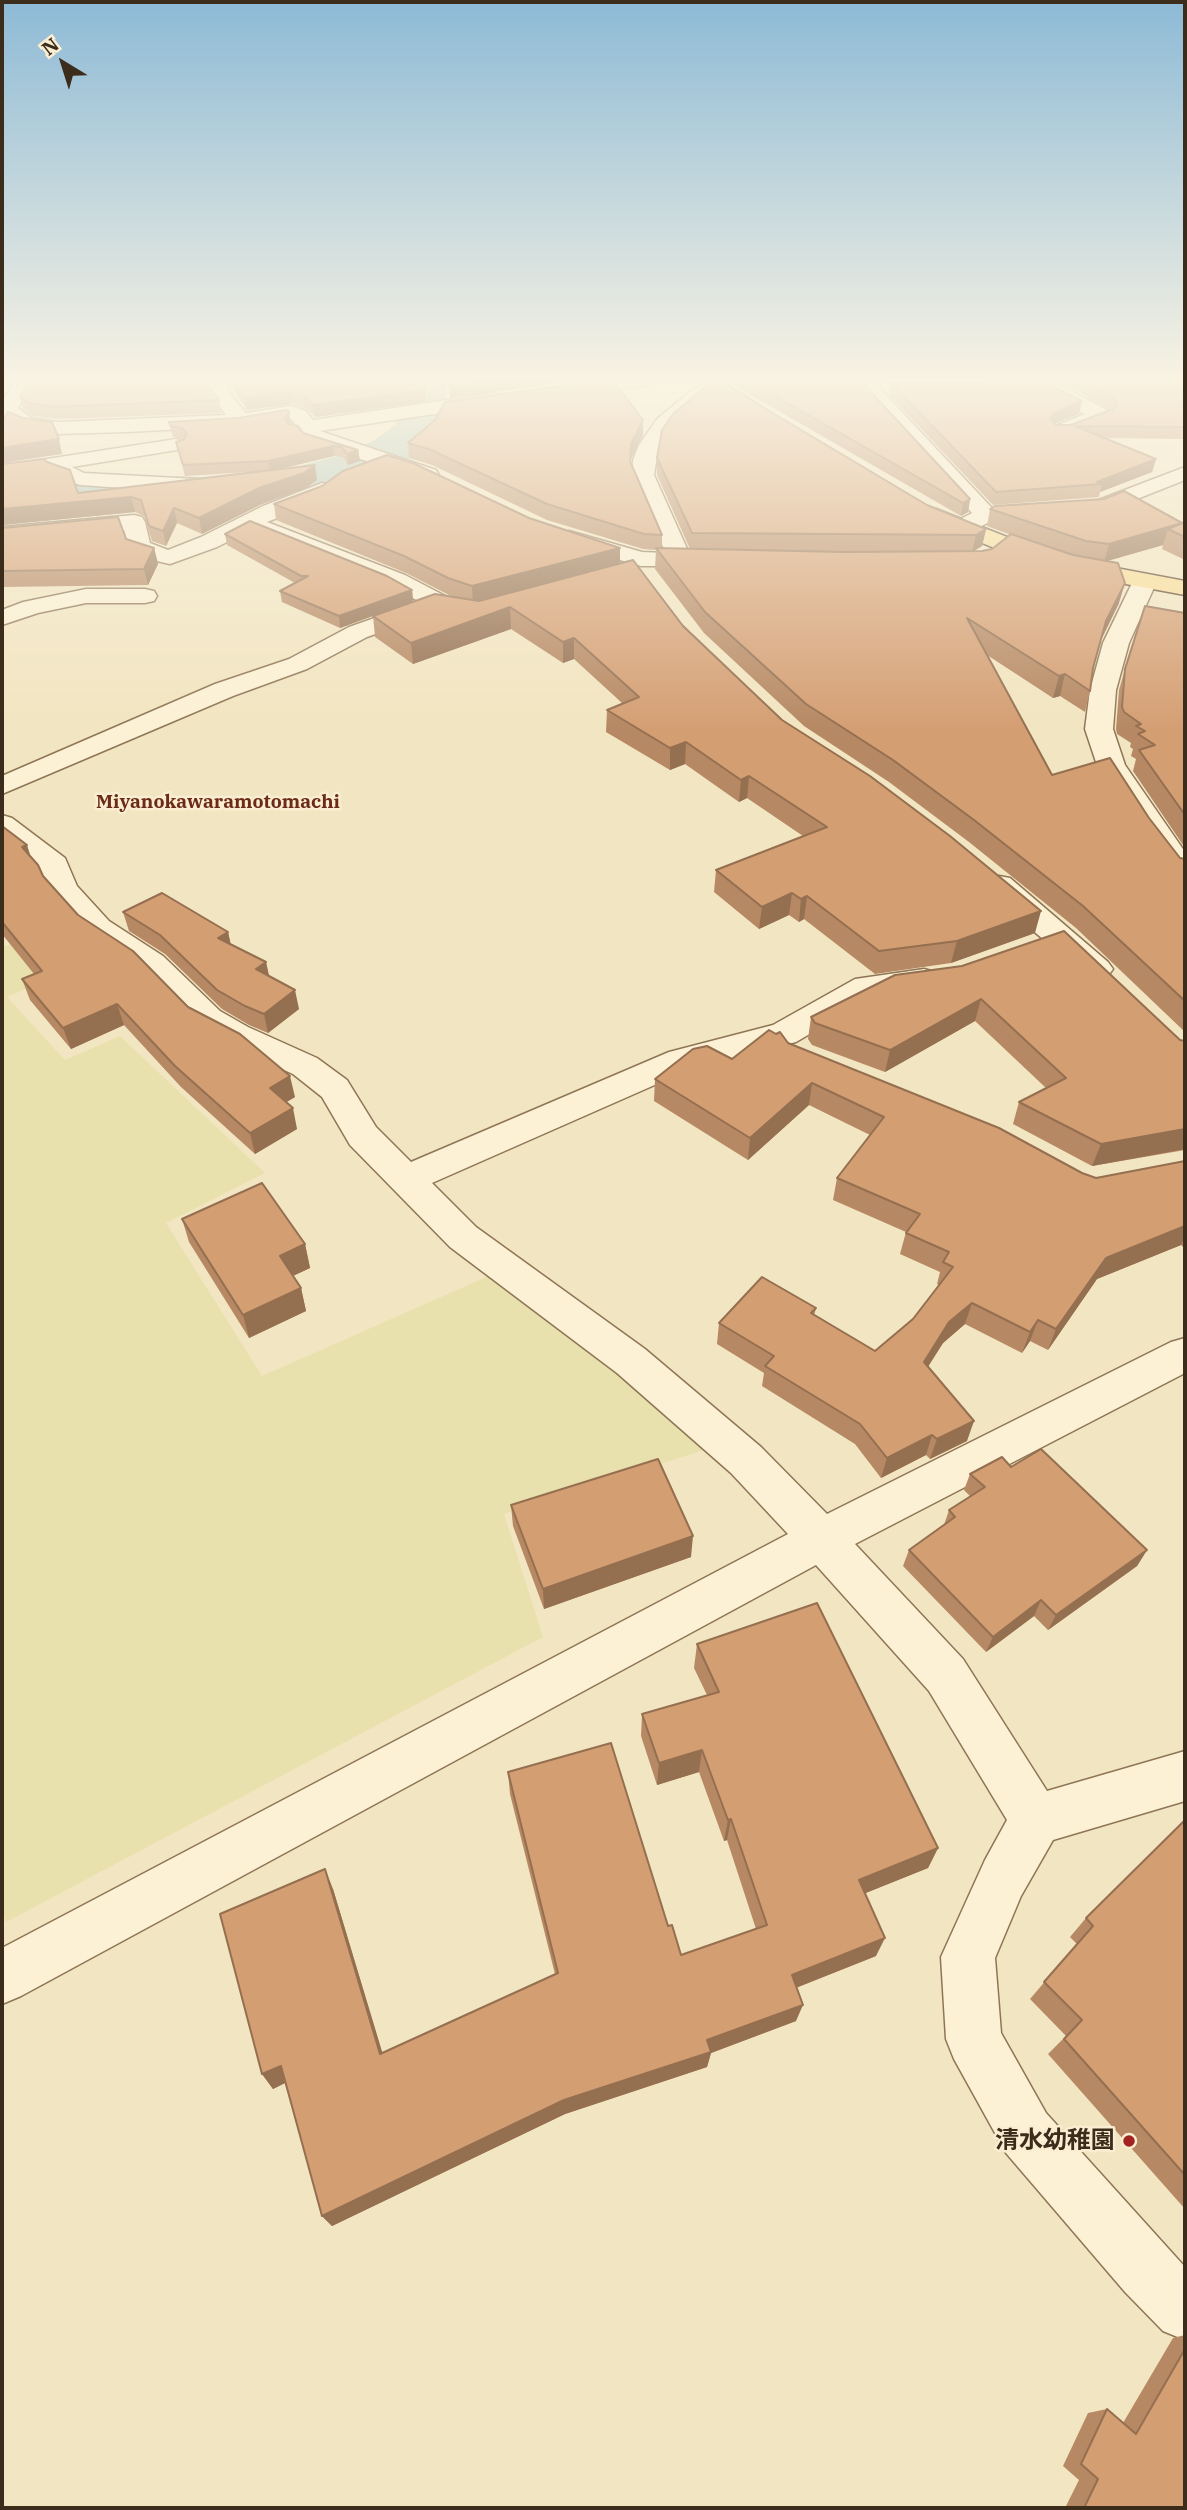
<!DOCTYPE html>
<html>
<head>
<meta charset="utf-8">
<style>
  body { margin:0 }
  #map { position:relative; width:1187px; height:2510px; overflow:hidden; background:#f2e5c1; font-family:"IBM Plex Serif",serif }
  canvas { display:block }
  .frame { position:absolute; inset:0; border:4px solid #3c2c1c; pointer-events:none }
  .north { position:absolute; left:28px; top:28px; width:70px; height:70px; -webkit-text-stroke:5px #f9eed1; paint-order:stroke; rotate:322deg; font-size:19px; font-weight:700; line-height:28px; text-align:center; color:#3c2c1c }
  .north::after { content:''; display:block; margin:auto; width:24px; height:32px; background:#3c2c1c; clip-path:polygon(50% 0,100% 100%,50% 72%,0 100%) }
</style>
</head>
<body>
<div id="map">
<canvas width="1187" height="2510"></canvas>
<div class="frame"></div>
<div class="north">N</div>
</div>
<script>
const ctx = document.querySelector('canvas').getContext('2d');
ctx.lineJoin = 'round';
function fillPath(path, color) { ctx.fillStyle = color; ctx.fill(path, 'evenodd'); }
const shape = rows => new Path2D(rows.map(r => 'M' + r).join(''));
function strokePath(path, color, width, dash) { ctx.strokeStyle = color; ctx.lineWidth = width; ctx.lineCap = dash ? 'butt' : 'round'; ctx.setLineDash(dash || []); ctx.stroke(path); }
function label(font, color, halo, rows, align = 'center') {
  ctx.font = font + ' "IBM Plex Serif","Noto Sans JP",serif'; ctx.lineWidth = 5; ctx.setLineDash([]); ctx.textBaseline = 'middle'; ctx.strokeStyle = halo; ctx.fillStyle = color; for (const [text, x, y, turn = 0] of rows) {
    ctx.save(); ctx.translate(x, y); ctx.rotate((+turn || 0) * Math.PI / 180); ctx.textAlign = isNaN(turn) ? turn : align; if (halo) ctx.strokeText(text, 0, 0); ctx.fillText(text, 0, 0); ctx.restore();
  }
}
fillPath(shape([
  [22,941,44,981,7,997,65,1060,120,1036,265,1173,166,1223,262,1376,491,1275,652,1398,707,1449,504,1514,543,1637,6,1922,2,1910,2,947]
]), '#e9e1ad');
fillPath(shape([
  [404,379,448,379,440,431,433,441,405,461,368,477,293,496,203,507,115,505,52,496,2,502,2,473,52,468,115,475,203,477,292,468,334,457,373,441,396,425,404,379]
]), '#a4c4bb');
const minor = shape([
  [16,379,36,379,18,408,31,418,57,422,226,415,212,396,204,379,224,379,231,395,246,413,291,406,306,411,313,420,495,393,502,395,505,399,502,403,495,405,320,431,436,470,439,475,436,480,428,481,305,441,301,434,291,432,288,428,295,423,289,418,241,426,127,432,57,434,20,428,2,415,2,402,16,379],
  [604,379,659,379,649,385,565,396,555,390,565,384,604,379],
  [855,379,875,379,882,391,992,508,1096,501,1185,467,1185,480,1099,514,991,521,969,533,953,533,950,528,953,523,972,513,867,398,855,379],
  [1023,379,1048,379,1109,411,1112,415,1109,419,1067,435,1053,435,1050,431,1053,427,1085,414,1026,383,1023,379],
  [714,383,721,385,724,389,721,393,707,397,671,427,659,445,654,475,689,553,717,556,721,561,717,566,641,566,561,543,558,538,561,533,569,531,642,552,666,553,636,489,632,475,633,460,639,445,657,419,693,389,714,383],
  [176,439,183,441,186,445,183,449,72,467,84,473,197,479,205,481,208,486,205,491,197,493,80,485,52,475,50,471,2,478,2,466,176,439],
  [322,483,330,485,333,490,323,500,267,522,405,575,449,598,452,603,449,608,434,609,431,614,367,637,307,669,233,696,2,794,2,776,215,684,289,659,349,627,420,602,389,585,258,533,255,528,217,547,170,564,143,558,131,552,124,530,2,541,2,527,134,515,142,517,145,522,150,543,168,550,201,537,263,506,322,483],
  [1145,574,1153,576,1157,581,1129,643,1116,690,1113,729,1125,765,1185,852,1185,881,1174,878,1144,838,1097,765,1085,729,1090,690,1103,643,1133,581,1137,576,1145,574],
  [86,589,145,589,154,591,157,596,154,601,145,603,86,603,38,613,2,625,2,610,23,602,86,589],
  [2,815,12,818,65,858,77,886,109,921,163,956,220,1011,248,1027,317,1058,347,1080,376,1127,411,1162,669,1052,773,1025,855,979,924,969,935,972,940,979,935,986,875,996,796,1042,691,1069,432,1183,476,1227,645,1349,761,1447,827,1514,1171,1342,1185,1338,1185,1373,855,1544,963,1659,1047,1791,1185,1751,1185,1801,1053,1840,1021,1896,995,1958,1001,2033,1046,2113,1185,2267,1185,2340,1163,2331,1125,2292,1006,2153,954,2059,946,2039,941,1957,985,1860,1007,1820,929,1691,816,1565,21,1996,2,2004,2,1948,788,1534,731,1473,617,1373,450,1247,350,1145,322,1097,293,1074,224,1043,196,1027,141,970,87,935,52,896,40,868,2,838,2,815],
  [999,876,1010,878,1108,962,1113,969,1108,976,1097,979,1086,976,988,892,984,885,988,878,999,876]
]);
const major = shape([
  [694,379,718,379,765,409,762,413,748,413,694,379],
  [936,509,1045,552,1079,561,1185,581,1185,595,1077,575,1029,562,928,521,925,516,928,511,936,509]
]);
strokePath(minor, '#8e7556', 3);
strokePath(major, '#5b432b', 3);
fillPath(minor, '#fcf1d5');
fillPath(major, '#f9dc95');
fillPath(shape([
  [226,379,426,379,425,402,315,417,307,409,292,404,247,410],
  [723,379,862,379,867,388,970,499,968,512,961,516],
  [1054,379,1181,379,1185,381,1185,439,1106,438,1156,459,1152,472,1100,492,1099,497,993,505,889,395,891,383,986,383,1079,414,1055,424,1056,425,1071,425,1111,410],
  [207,385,219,400,221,413,57,419,32,416,23,409,20,397],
  [643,420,643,435,631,459,630,462,662,535,662,548,690,549,657,475,657,458,927,505,986,529,982,546,974,551,982,551,992,549,1011,535,987,526,990,509,1182,523,1185,522,1185,560,1162,549,1163,545,1106,561,1119,603,1100,642,1093,668,1090,691,1085,712,1060,696,1053,698,987,655,1052,775,1149,818,1180,858,1185,859,1185,1032,1076,928,969,842,889,782,804,726,704,633,655,569,656,550,643,549,547,520,432,465,409,458,408,443],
  [786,551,899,552,844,552],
  [169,422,291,423,290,424,303,433,358,450,360,461,348,465,343,457,334,456,281,469,317,480,306,488,262,504,202,534,177,523,166,546,152,541,144,516,135,512,2,525,2,464,47,462,78,493,250,472,185,476,176,442,183,440,184,439,173,437],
  [274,504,529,518,620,548,620,564,782,720,1035,933,951,963,875,974,804,919,799,922,789,915,759,929,714,892,716,870,803,836,747,798,739,802,685,764,670,770,606,732,607,710,622,703,574,659,563,663,511,629,413,664,375,637,373,616,340,628,282,602,280,591,295,583,227,545,225,534,412,590,413,601,457,598,449,595,406,573,276,520],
  [2,528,126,539,154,548,158,564,148,585,2,587],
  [1185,613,1185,848,1133,771,1136,759,1131,756,1133,749,1130,747,1131,743,1117,734,1116,729,1119,690,1125,669],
  [2,826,31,857,43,876,78,915,295,1097,286,1102,297,1129,255,1154,181,1087,124,1025,71,1049,30,1000,22,979,34,974,2,934],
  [123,912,228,932,231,945,266,962,269,976,299,1009,268,1033,249,1025,222,1009,165,954,129,931],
  [895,975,1185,1041,1185,1150,1092,1166,1013,1124,1019,1102,1046,1088,975,1021,885,1072,812,1045,808,1039,811,1017],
  [788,1043,1082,1173,1096,1178,1185,1161,1185,1249,1181,1245,1097,1279,1048,1350,1030,1341,1022,1353,965,1324,943,1343,928,1367,967,1441,930,1459,926,1455,881,1478,855,1444,762,1386,764,1373,717,1344,719,1323,816,1308,814,1316,875,1351,913,1319,939,1285,937,1284,940,1272,900,1254,906,1232,833,1200,837,1178,870,1135,809,1105,748,1160,654,1101,655,1079,732,1059],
  [182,1219,305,1244,310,1268,293,1276,301,1288,306,1311,249,1338,189,1242],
  [1011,1467,1147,1550,1137,1566,1048,1630,1034,1616,986,1652,903,1566,909,1550,944,1525,949,1510,970,1496,964,1490,970,1474],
  [511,1505,691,1557,544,1609,513,1526],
  [697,1644,938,1848,928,1868,865,1893,876,1956,796,1988,796,2021,711,2053,707,2067,565,2114,332,2226,322,2216,285,2083,273,2089,262,2074,333,1889,382,2053,555,1974,510,1794,508,1772,668,1926,681,1955,756,1929,727,1840,724,1841,699,1772,657,1785,641,1736,642,1714,707,1695,694,1668],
  [1185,1820,1185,2209,1048,2054,1066,2036,1030,1999,1077,1944,1070,1937,1086,1918],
  [1185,2335,1185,2508,1065,2508,1079,2480,1063,2466,1088,2413,1107,2409,1123,2423,1173,2338]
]), '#b68863');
fillPath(shape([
  [426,379,425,402,315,417,313,405],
  [500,379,588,379,450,398,449,386],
  [290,391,292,404,247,410,245,398],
  [1082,401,1079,414,1051,425,1050,419,1054,413],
  [289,412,291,423,286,430,284,419],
  [643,420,643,435,631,459,629,476,631,444],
  [59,439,62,454,2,463,2,448],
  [333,446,334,456,270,471,268,461],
  [358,450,360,461,348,465,347,454],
  [1156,459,1152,472,1100,492,1102,484,1097,482],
  [315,465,317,480,306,488,262,504,202,534,199,518,259,488],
  [131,497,135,512,2,525,2,509],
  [970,499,968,512,961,516,963,503],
  [174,508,177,523,166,546,163,531],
  [1182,523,1168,529,1163,545,1104,562,1109,544],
  [986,529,982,546,972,552,976,535],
  [154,548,158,564,148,585,144,569],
  [620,548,620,565,473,603,472,586],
  [1125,583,1119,603,1100,642,1106,621],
  [412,590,413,601,340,628,339,616],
  [510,607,511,629,413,664,411,643],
  [574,638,574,659,563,663,563,642],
  [1065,674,1060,696,1053,698,1059,676],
  [686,742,685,764,670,770,670,748],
  [749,776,747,798,739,802,741,780],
  [27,845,34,867,22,847],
  [792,893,789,915,759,929,762,907],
  [807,896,804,919,799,922,801,899],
  [1041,911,1035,933,951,963,957,941],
  [228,932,232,951,218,938],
  [266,962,270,981,256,969],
  [295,990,299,1009,268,1033,264,1014],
  [981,999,975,1021,885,1072,890,1050],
  [117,1004,124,1025,71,1049,63,1028],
  [290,1076,295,1097,275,1109,270,1088],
  [812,1083,809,1105,748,1160,750,1138],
  [293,1108,297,1129,255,1154,250,1133],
  [1185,1129,1185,1149,1092,1166,1101,1144],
  [1185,1226,1185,1236,1181,1245,1097,1279,1048,1350,1056,1329,1106,1258],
  [305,1244,310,1268,286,1279,280,1256],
  [301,1288,306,1311,249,1338,243,1315],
  [972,1303,965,1324,943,1343,918,1382,924,1362,949,1322],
  [1038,1320,1030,1341,1022,1353,1030,1332],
  [974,1421,967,1441,930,1459,937,1439],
  [932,1435,926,1455,881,1478,887,1458],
  [693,1536,691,1557,544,1609,543,1589],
  [1147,1550,1137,1566,1048,1630,1056,1615],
  [1041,1600,1034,1616,986,1652,993,1637],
  [702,1750,699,1772,657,1785,659,1763],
  [731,1819,727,1840,724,1841,728,1820],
  [938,1848,928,1868,851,1899,859,1880],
  [325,1869,333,1889,387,2068,380,2054],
  [885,1938,876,1956,785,1992,792,1975],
  [803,2005,796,2021,711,2053,707,2067,565,2114,332,2226,322,2216,564,2100,707,2040],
  [281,2066,291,2080,273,2089,262,2074]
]), '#946f50');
const building = shape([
  [31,379,205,379,207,385,219,400,54,407,29,403,20,397,31,379],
  [232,379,424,379,424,390,313,405,305,396,290,391,245,398,232,379],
  [449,379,500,379,449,386,449,379],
  [612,379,643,420,631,444,630,461,662,535,644,534,547,504,431,450,408,443,435,420,445,402,612,379],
  [745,379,862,379,867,388,970,499,963,503,745,379],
  [998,379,1038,379,1082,401,1054,413,1050,419,1056,425,1071,425,1113,409,1117,404,1113,396,1079,379,1180,379,1185,381,1185,427,1075,426,1156,459,1097,482,1102,484,996,492,891,383,986,383,998,379],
  [719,381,927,505,986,529,976,535,692,533,657,458,662,430,674,413,709,384,719,381],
  [287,410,289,412,284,419,289,424,298,426,303,433,358,450,347,454,342,447,333,446,268,461,183,465,176,442,183,440,187,434,182,428,171,426,169,422,239,418,287,410],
  [8,412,23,418,52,422,59,439,2,448,2,422,8,412],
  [387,455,413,463,529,518,620,548,472,586,448,578,404,556,274,504,322,486,343,471,387,455],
  [44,459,47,462,70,470,78,493,315,465,304,473,259,488,199,518,174,508,163,531,149,526,141,500,131,497,2,509,2,464,44,459],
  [1124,491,1182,523,1109,544,1086,541,990,509,995,506,1104,499,1124,491],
  [118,517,126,539,154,548,144,569,2,571,2,528,118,517],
  [250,521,387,576,412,590,339,616,280,591,308,576,301,576,225,534,250,521],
  [1185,522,1185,537,1168,529,1185,522],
  [1011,534,1073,555,1118,563,1125,583,1106,621,1093,668,1090,691,1065,674,1059,676,967,618,1052,775,1110,758,1149,818,1180,858,1185,859,1185,1001,1083,906,974,820,893,760,806,704,705,612,656,548,844,552,982,551,992,549,1011,534],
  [633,560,683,626,782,720,870,776,950,836,1041,911,957,941,879,951,807,896,801,899,792,893,762,907,716,870,827,827,749,776,741,780,686,742,670,748,607,710,639,697,574,638,563,642,510,607,411,643,373,616,435,594,479,601,633,560],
  [1145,606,1185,613,1185,815,1139,750,1155,745,1138,734,1145,731,1136,726,1141,724,1124,712,1122,707,1125,669,1145,606],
  [2,826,27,845,22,847,38,865,43,876,78,915,133,951,188,1007,240,1034,290,1076,270,1088,293,1108,250,1133,175,1066,117,1004,63,1028,22,979,42,971,2,922,2,826],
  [162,893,228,932,218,938,266,962,256,969,295,990,264,1014,245,1006,217,990,160,935,123,912,162,893],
  [1064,931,1180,1040,1185,1041,1185,1129,1101,1144,1019,1102,1066,1078,981,999,890,1050,815,1023,811,1017,895,975,962,966,1064,931],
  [769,1030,776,1034,780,1032,788,1043,999,1128,1082,1173,1096,1178,1185,1161,1185,1226,1106,1258,1056,1329,1038,1320,1030,1332,972,1303,949,1322,924,1362,974,1421,937,1439,932,1435,887,1458,860,1424,765,1366,774,1356,719,1323,762,1277,816,1308,811,1313,875,1351,913,1319,953,1267,943,1262,949,1252,906,1233,920,1214,837,1178,884,1117,812,1083,750,1138,655,1079,693,1049,707,1046,732,1059,769,1030],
  [262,1183,305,1244,280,1256,301,1288,243,1315,182,1219,262,1183],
  [1041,1449,1147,1550,1056,1615,1041,1600,993,1637,909,1550,955,1517,949,1510,985,1487,970,1474,1002,1457,1011,1467,1041,1449],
  [658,1459,693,1536,543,1589,511,1505,658,1459],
  [817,1603,938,1848,859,1880,885,1938,792,1975,803,2005,707,2040,711,2052,564,2100,322,2216,281,2066,262,2074,220,1914,325,1869,380,2054,558,1973,508,1772,611,1743,668,1926,672,1925,681,1955,767,1925,731,1819,728,1820,702,1750,659,1763,642,1714,719,1692,697,1644,817,1603],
  [1185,1820,1185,2175,1064,2039,1082,2020,1044,1982,1093,1926,1086,1918,1185,1820],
  [1185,2349,1185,2508,1084,2508,1098,2479,1081,2464,1107,2409,1136,2434,1185,2349]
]);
fillPath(building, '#d49e73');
strokePath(building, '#946f50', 2);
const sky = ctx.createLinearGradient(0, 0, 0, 730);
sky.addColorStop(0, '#8dbad6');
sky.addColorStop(0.52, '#f9f3e3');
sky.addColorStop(1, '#f9f3e300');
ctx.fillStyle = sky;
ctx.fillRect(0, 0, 1187, 730);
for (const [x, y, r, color] of [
  [1129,2141,7,"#a32320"]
]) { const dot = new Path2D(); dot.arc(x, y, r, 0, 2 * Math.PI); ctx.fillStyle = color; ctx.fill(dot); strokePath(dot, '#f9eed1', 2.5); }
label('bold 19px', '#6d2b17', '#f9eed1', [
  ["Miyanokawaramotomachi",218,803]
]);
label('bold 24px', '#3c2c1c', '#f9eed1', [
  ["清水幼稚園",1115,2141]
], 'right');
</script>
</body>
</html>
